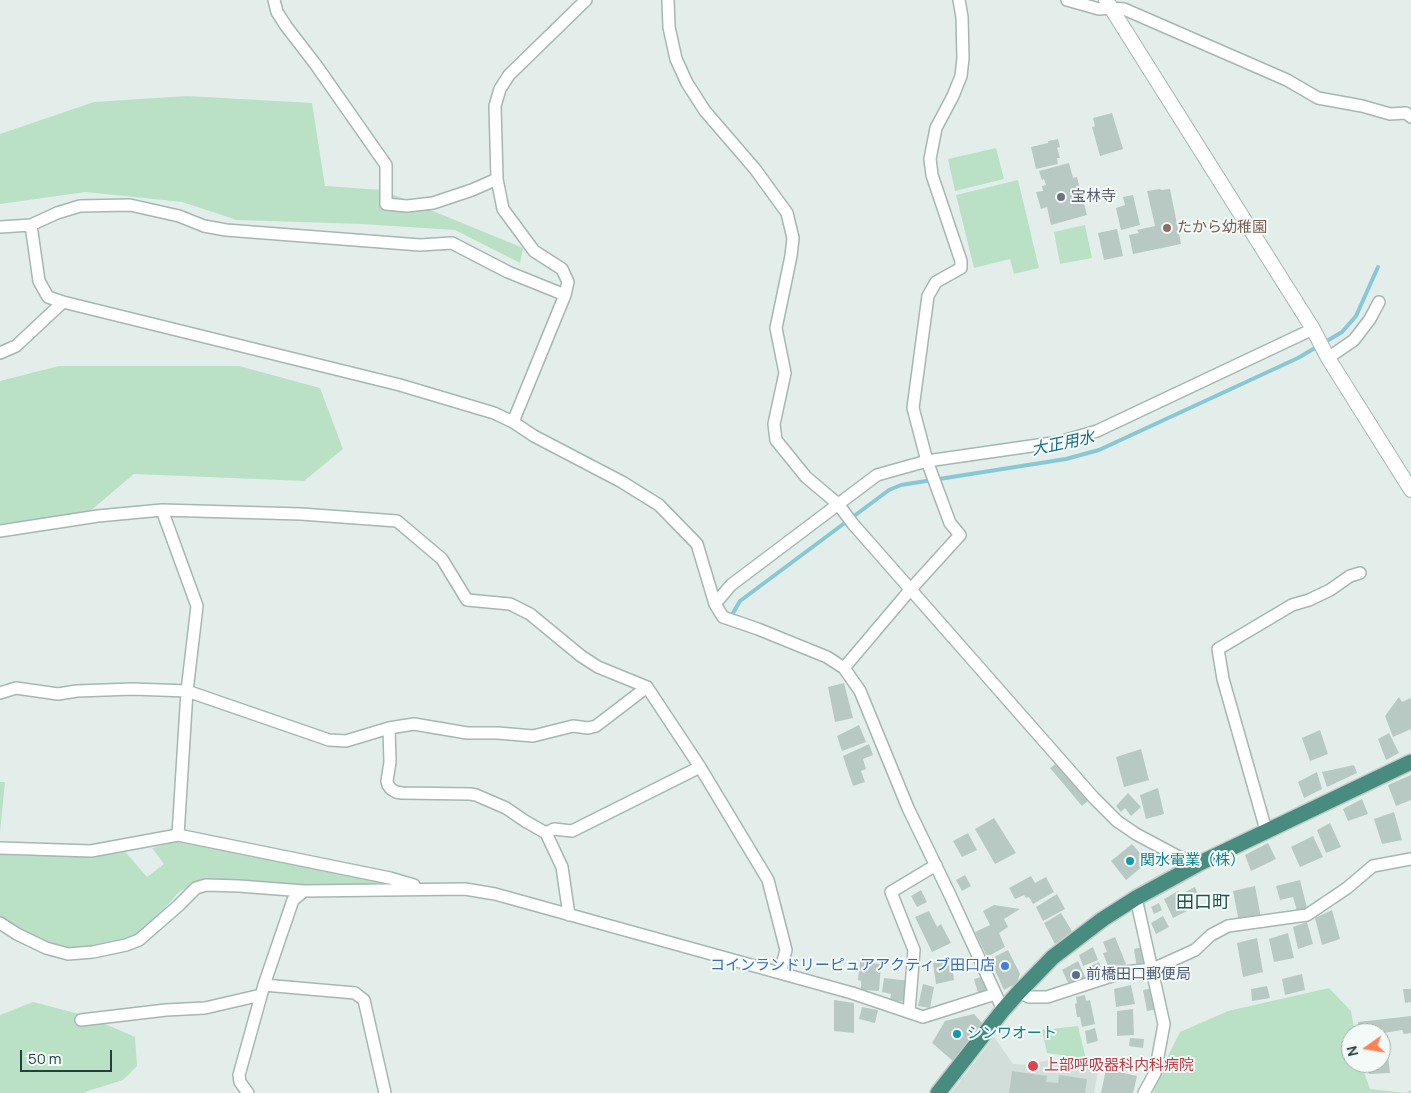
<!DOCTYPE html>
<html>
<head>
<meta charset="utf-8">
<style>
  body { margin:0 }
  #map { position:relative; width:1411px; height:1093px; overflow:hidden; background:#e3eeea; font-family:Manrope,sans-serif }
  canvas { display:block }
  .north { position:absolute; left:1341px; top:1023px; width:50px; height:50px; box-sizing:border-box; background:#f4faf7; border:1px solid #a0b0ab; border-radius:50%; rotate:257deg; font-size:14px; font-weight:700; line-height:20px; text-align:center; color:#21413a }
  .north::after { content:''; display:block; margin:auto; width:18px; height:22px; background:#fd8253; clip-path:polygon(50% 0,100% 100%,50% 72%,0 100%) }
  .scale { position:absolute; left:20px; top:1050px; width:92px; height:22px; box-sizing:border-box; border:2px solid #21413a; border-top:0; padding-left:6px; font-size:15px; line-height:18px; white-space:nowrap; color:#21413a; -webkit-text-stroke:4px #f4faf7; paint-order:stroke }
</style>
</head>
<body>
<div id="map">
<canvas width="1411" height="1093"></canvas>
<div class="north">N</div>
<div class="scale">50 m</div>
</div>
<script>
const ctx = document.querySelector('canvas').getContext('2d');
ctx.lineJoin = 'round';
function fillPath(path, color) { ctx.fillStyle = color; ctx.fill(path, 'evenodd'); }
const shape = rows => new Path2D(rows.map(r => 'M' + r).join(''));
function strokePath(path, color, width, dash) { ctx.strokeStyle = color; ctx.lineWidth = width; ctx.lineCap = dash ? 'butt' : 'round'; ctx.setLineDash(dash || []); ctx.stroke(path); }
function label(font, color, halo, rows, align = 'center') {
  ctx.font = font + ' Manrope,"Noto Sans JP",sans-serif'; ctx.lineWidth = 4; ctx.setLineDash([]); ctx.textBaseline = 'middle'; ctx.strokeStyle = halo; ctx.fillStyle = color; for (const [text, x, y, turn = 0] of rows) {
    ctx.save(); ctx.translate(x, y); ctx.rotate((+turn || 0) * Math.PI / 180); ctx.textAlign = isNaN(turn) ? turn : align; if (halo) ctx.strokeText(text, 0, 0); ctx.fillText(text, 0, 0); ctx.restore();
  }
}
fillPath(shape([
  [994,1037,1013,1064,1030,1065,1048,1060,1099,1066,1094,1093,951,1093]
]), '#d1ded9');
fillPath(shape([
  [187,96,312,103,325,186,382,190,523,248,520,263,455,230,362,224,237,220,182,202,86,192,0,204,0,134,94,102],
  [996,148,1004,179,955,191,948,159],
  [1018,180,1039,268,1014,274,1010,259,974,268,956,195],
  [1085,225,1092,258,1060,264,1054,232],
  [59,366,239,366,320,388,343,449,304,481,134,474,89,512,0,524,0,381],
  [0,782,5,782,0,832],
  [184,840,386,883,302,886,196,883,179,892,148,927,133,937,93,948,71,949,47,944,19,929,0,916,0,855,80,856,122,848,147,877,164,864,152,848],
  [1329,988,1351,1011,1355,1033,1351,1033,1351,1063,1361,1063,1370,1089,1406,1093,1411,1090,1411,1093,1153,1093,1160,1072,1180,1032,1228,1011],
  [33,1002,87,1016,135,1037,137,1066,123,1080,82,1093,0,1093,0,1015],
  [1078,1026,1086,1059,1047,1053,1042,1030]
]), '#bae1c6');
strokePath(shape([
  [733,613,740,601,889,490,901,485,1066,459,1099,450,1298,358,1342,332,1356,316,1378,267]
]), '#87c8d7', 4);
fillPath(shape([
  [1112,113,1123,149,1100,156,1092,127,1095,126,1093,118],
  [1058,139,1060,147,1057,148,1060,158,1057,158,1058,164,1036,169,1031,147,1048,143,1048,141],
  [1069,163,1073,178,1077,177,1087,215,1051,225,1047,207,1041,209,1036,192,1043,191,1042,186,1046,185,1044,179,1042,180,1039,171],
  [1160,189,1161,190,1170,189,1181,244,1133,254,1129,235,1139,233,1137,230,1155,226,1147,191],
  [1133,195,1140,225,1121,230,1116,208,1125,205,1123,197],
  [1117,229,1123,256,1104,260,1098,233],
  [844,683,853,718,835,722,828,687],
  [1399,697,1402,702,1411,698,1411,729,1393,737,1385,716],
  [859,725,866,742,842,751,837,736],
  [1320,730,1328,754,1310,761,1302,738],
  [1389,733,1399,753,1386,760,1378,739],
  [869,744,873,755,863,759,866,769,861,771,865,782,853,786,843,756],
  [1141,749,1149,780,1124,787,1116,757],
  [1058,762,1090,799,1082,806,1050,768],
  [1354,765,1357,773,1327,787,1322,772],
  [1317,772,1322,789,1304,798,1298,782],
  [1411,775,1411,800,1396,806,1388,785],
  [1158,788,1164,814,1146,819,1140,795],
  [1128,793,1141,807,1131,816,1125,808,1121,812,1116,806],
  [1362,799,1368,814,1348,821,1343,809],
  [1394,812,1402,840,1382,844,1374,819],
  [994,818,1016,853,995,864,975,829],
  [1330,823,1341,847,1326,853,1317,830],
  [968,833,977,850,962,857,953,841],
  [1313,836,1323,857,1300,867,1291,847],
  [1268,843,1276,859,1251,871,1245,855],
  [1132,844,1148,862,1126,880,1111,861],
  [965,875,971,886,962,891,956,880],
  [1031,876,1035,883,1046,877,1054,892,1033,904,1029,897,1026,898,1024,895,1015,899,1009,888],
  [1300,880,1307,908,1297,911,1293,897,1280,900,1276,886],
  [1255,886,1261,918,1239,922,1233,891],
  [1195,887,1200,900,1191,904,1185,892],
  [921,890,927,902,917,907,911,896],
  [1178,891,1187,911,1173,918,1164,899],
  [1057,894,1065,909,1043,921,1036,907],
  [1159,903,1162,910,1154,914,1151,907],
  [994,905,1020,909,1004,919,1008,927,999,933,1005,947,987,957,975,932,990,925,983,911],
  [1332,910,1340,939,1322,945,1315,918],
  [929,911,937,927,941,924,951,943,932,952,915,917],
  [1061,913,1072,931,1055,944,1044,923],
  [1163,916,1169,927,1156,934,1151,923],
  [1307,922,1313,944,1298,949,1293,927],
  [1288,933,1294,958,1274,962,1269,939],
  [1115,937,1126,964,1110,971,1103,953,1107,952,1103,942],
  [1257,938,1263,972,1243,977,1237,943],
  [1147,946,1151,966,1137,969,1134,949],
  [1093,947,1098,960,1083,966,1079,955],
  [1008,950,1020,974,1017,983,1004,990,990,959],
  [951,960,954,980,936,984,933,963],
  [1078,961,1087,981,1071,989,1062,970],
  [860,962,881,964,879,991,861,990,861,981,858,980],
  [1099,962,1102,970,1090,976,1086,968],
  [1302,974,1305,990,1285,995,1282,979],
  [985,976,990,990,978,993,974,979],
  [884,978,910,981,906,1002,890,1000,891,994,882,992],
  [923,984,934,987,930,1008,918,1006],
  [1131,985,1135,1004,1116,1007,1114,989],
  [1267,986,1270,998,1252,1001,1251,989],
  [1156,987,1160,1009,1147,1011,1143,990],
  [1403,989,1411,989,1411,1002,1405,1003],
  [1085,995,1086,1001,1090,1000,1095,1024,1082,1027,1080,1017,1077,1017,1075,1004,1077,1003,1076,997],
  [834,1000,854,1003,854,1033,834,1031],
  [862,1007,878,1010,875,1023,859,1019],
  [1133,1009,1134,1035,1117,1036,1117,1011],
  [974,1014,983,1024,953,1061,932,1043,945,1021],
  [1411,1016,1411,1033,1404,1034,1402,1030,1384,1033,1383,1029,1359,1032,1358,1022],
  [1095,1028,1098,1041,1087,1044,1085,1031],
  [1130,1038,1144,1039,1143,1048,1129,1046],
  [1386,1038,1390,1073,1369,1074,1368,1063,1381,1063,1381,1039],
  [1106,1069,1137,1076,1133,1093,1101,1093],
  [1012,1071,1047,1076,1046,1082,1058,1083,1059,1075,1087,1079,1085,1093,1009,1093]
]), '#b8c9c3');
const minor = shape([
  [274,0,277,12,286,26,316,65,386,165,386,204,407,206,433,203,472,190,497,179],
  [668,0,669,27,676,59,687,83,705,111,755,169,787,213,793,238,791,256,776,328,785,373,774,424,776,440,806,477,838,504,853,524,1094,798,1117,821,1136,834,1179,857,1200,863],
  [1067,0,1099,9,1111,8,1124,9,1287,80,1318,98,1362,106,1390,114,1406,113,1411,117],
  [31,225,57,213,80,206,130,205,179,216,204,226,226,230,420,245,452,243,508,272,565,295],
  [0,227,31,225,39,281,48,297,63,302,400,385,494,413,513,422,534,436,622,482,659,505,697,544,715,604,723,617,758,629,827,657,844,668,860,691,908,808,950,895,1003,1010],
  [0,353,16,346,63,302],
  [1328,358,1354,340,1370,319,1379,302],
  [513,422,565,295,568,282,562,269,534,251,503,209,497,179,495,106,500,89,509,75,586,0],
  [162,510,197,606,187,691,178,835],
  [0,531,98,516,162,510,301,514,397,521,442,559,467,600,510,604,530,614,581,656,598,667,647,687,700,767,768,880,786,950,780,973],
  [715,604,731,585,877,475,927,461,1059,442,1097,431,1313,329],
  [844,668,910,590,960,535,950,523,927,461,913,408,928,296,936,282,961,268,961,261,932,175,930,159,936,128,953,96,961,76,963,58,962,17,959,0],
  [0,693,16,688,58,694,77,691,133,689,187,691,329,740,346,741,389,728,414,724,467,733,498,733,533,736,573,726,588,728,596,726,647,687],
  [389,728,390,762,387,781,388,785,391,789,396,792,402,793,470,794,476,795,506,808,525,821,546,833,562,867,569,915],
  [1266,830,1223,679,1218,649,1292,605,1309,600,1330,590,1350,576,1360,573],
  [546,833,554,829,572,831,700,767],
  [0,848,91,851,178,835,390,878,414,885],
  [1136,898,1164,1024,1155,1073,1144,1093],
  [0,923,17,934,46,948,68,954,93,952,126,945,139,940,178,906,196,888,206,885,239,886,304,891,465,889,495,894,852,993,923,1017,995,994],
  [264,985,355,993,364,1000,385,1093],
  [1019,992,1029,997,1047,997,1124,972,1153,969,1195,950,1211,935,1228,926,1307,915,1347,888,1373,866,1411,859],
  [909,1012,914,950,891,892,936,865],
  [81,1020,166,1010,205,1008,261,995],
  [248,1093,240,1082,239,1075,264,985,293,900,304,891]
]);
const tertiary = shape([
  [1106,0,1313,329,1328,358,1411,490]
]);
const trunk = shape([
  [938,1093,1003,1010,1019,992,1053,957,1103,919,1136,898,1200,863,1411,762]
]);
strokePath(minor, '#a5b7b2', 14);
strokePath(tertiary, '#a5b7b2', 16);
strokePath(trunk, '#c1cac8', 18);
strokePath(minor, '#fff', 11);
strokePath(tertiary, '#fff', 14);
strokePath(trunk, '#478c7e', 15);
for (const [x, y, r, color] of [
  [1061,197,5,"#6b7280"],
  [1167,228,5,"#8d6e63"],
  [1130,861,5,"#0f9aa8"],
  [1005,966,5,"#3f7fe0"],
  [1076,975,5,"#5c6f8a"],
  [957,1034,5,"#0f9aa8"],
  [1033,1066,6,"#e0444e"]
]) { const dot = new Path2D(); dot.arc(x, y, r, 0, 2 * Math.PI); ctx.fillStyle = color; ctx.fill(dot); strokePath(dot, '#f4faf7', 2); }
label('15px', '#5b616d', '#f4faf7', [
  ["宝林寺",1071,197]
], 'left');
label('15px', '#785e54', '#f4faf7', [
  ["たから幼稚園",1177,228]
], 'left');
label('15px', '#0d838f', '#f4faf7', [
  ["関水電業（株）",1140,861],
  ["シンワオート",967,1034]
], 'left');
label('15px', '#366cbe', '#f4faf7', [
  ["コインランドリーピュアアクティブ田口店",995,966]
], 'right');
label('15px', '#4e5e75', '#f4faf7', [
  ["前橋田口郵便局",1086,975]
], 'left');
label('15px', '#be3a42', '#f4faf7', [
  ["上部呼吸器科内科病院",1044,1066]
], 'left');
label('italic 16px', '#166d83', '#f4faf7', [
  ["大正用水",1063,444,-12]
]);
label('18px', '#1b5549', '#f4faf7', [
  ["田口町",1203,903]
]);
</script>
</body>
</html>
